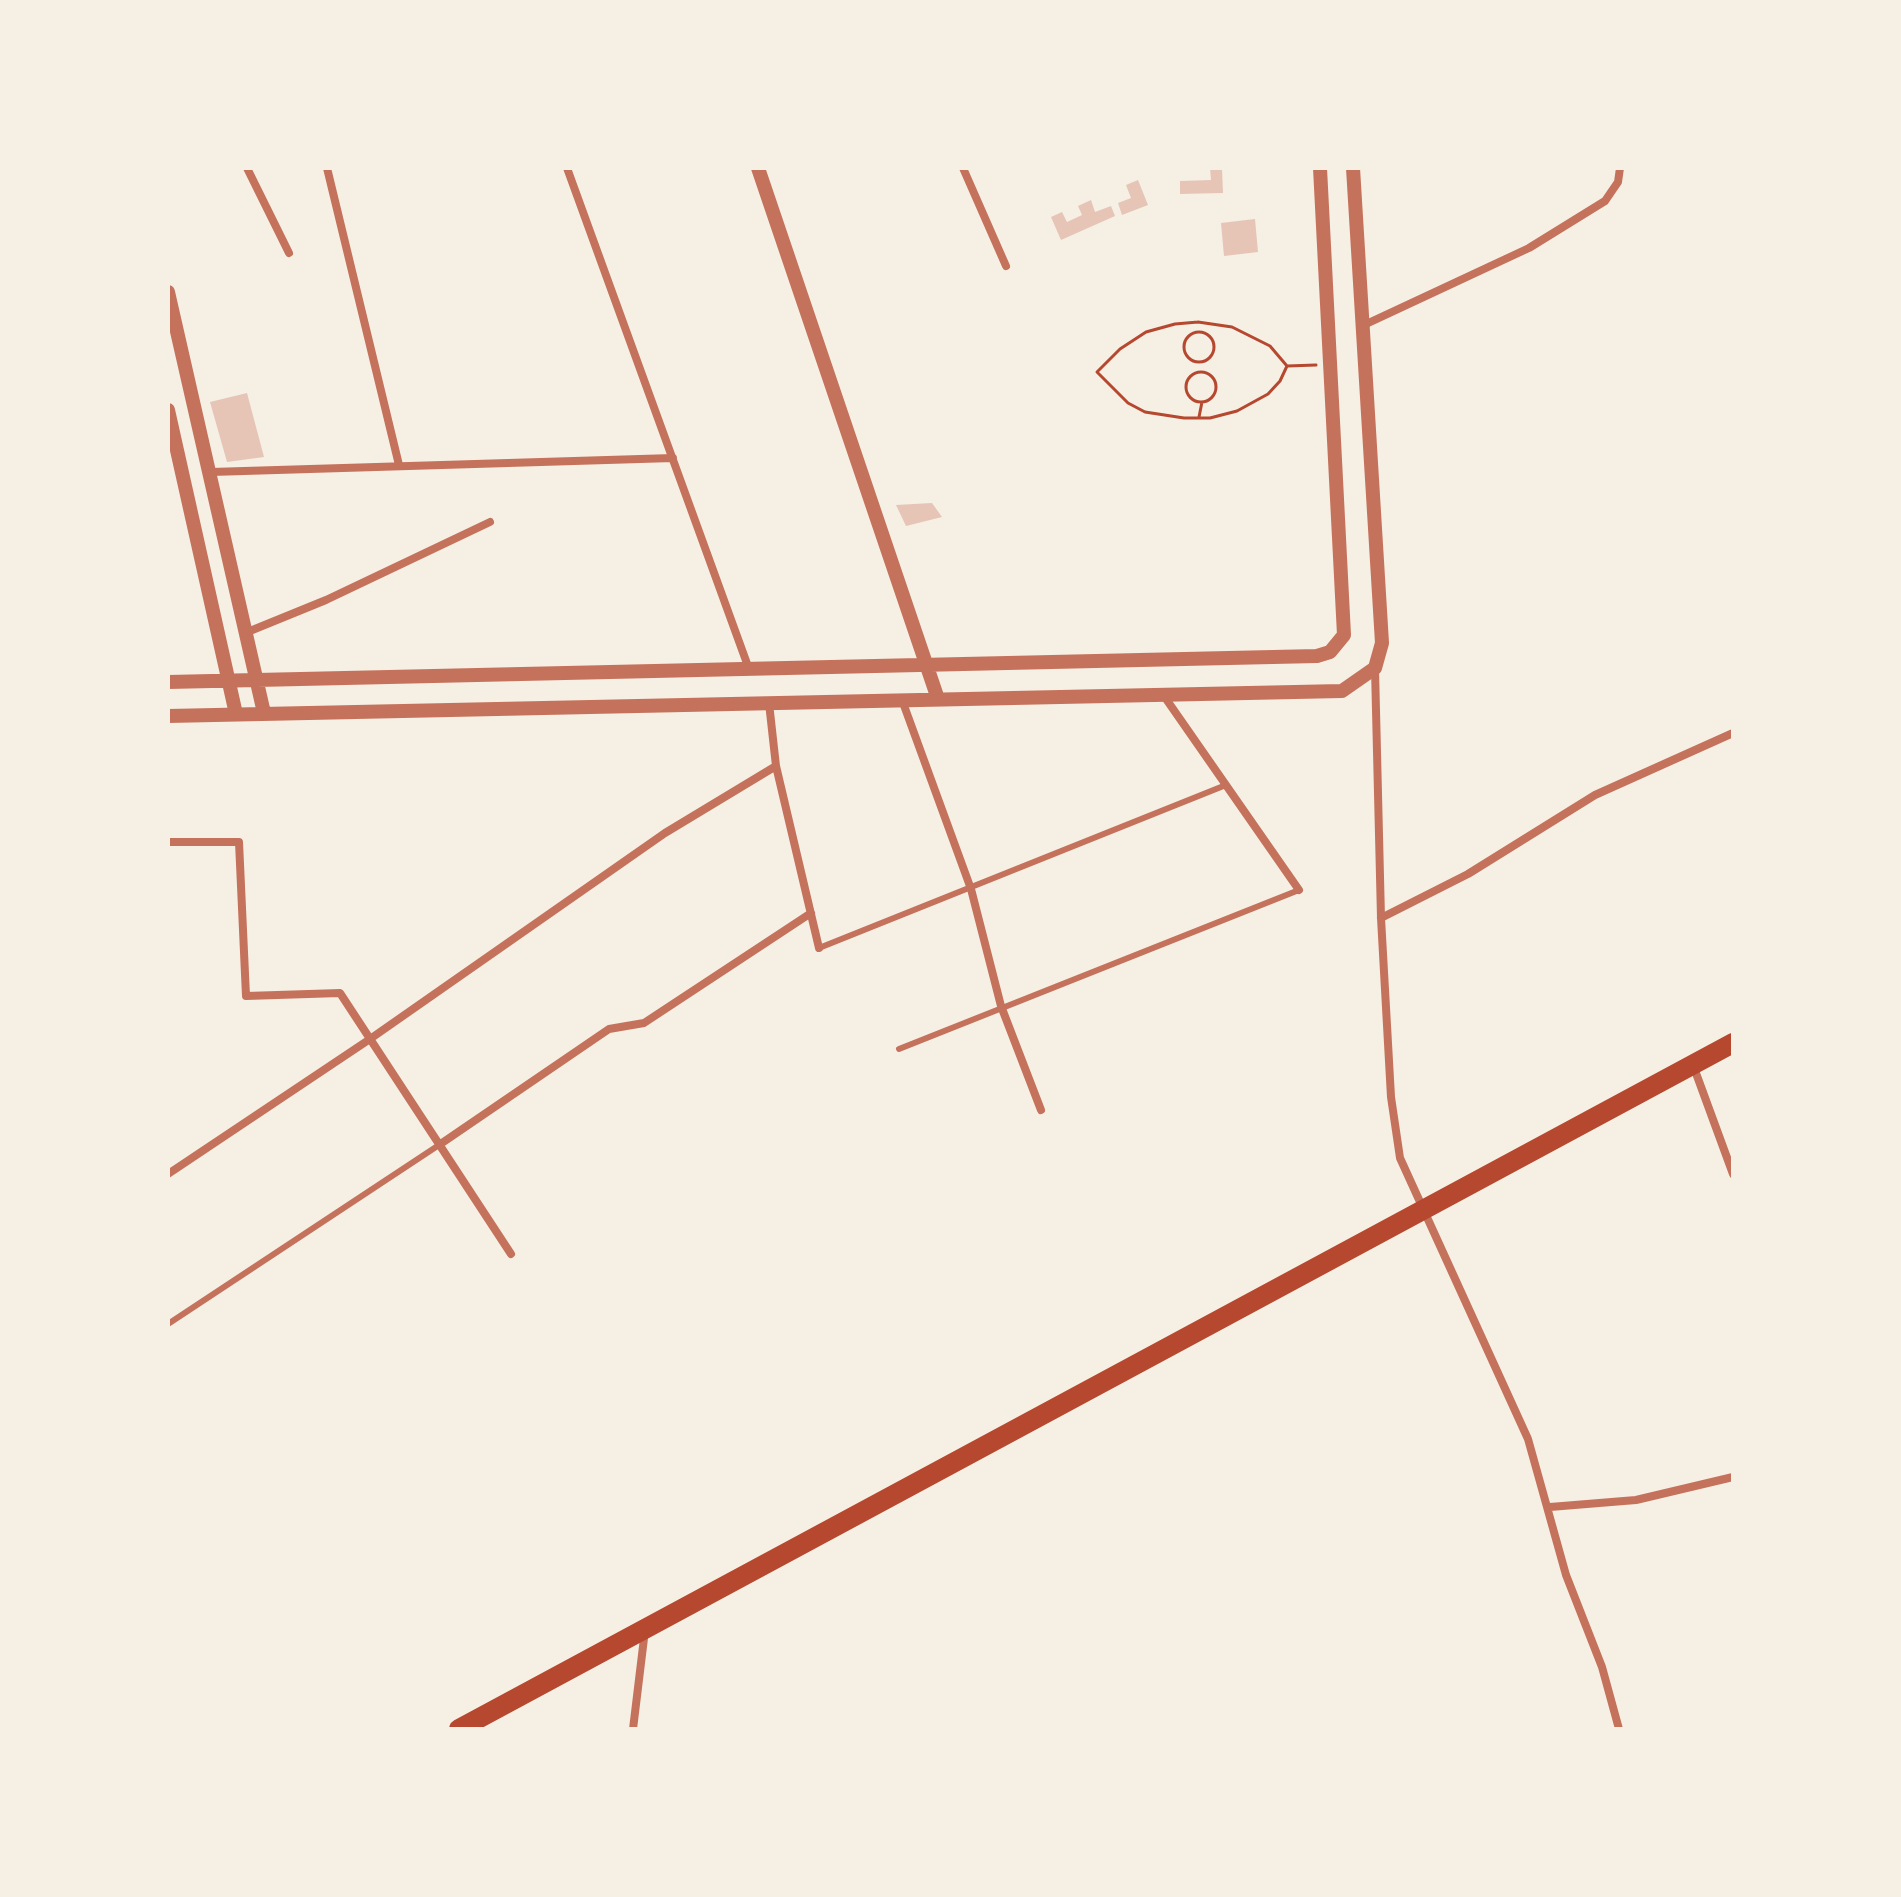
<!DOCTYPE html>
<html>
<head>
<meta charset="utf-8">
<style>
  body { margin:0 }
  #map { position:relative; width:1901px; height:1897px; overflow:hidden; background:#f6efe4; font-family:Rubik,sans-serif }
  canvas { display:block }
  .frame { position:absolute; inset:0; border:170px solid #f6efe4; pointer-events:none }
</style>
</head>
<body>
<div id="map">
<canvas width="1901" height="1897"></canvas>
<div class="frame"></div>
</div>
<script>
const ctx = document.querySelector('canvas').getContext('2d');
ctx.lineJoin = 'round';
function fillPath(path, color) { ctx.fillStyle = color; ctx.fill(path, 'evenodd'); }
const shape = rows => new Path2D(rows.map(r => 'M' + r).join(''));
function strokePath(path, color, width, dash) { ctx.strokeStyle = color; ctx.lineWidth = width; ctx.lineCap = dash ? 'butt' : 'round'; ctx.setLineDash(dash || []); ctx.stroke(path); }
fillPath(shape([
  [1210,168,1222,168,1223,193,1180,194,1180,181,1211,180],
  [1138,180,1148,205,1122,215,1118,203,1131,198,1126,185],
  [1091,200,1095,212,1111,206,1115,216,1061,240,1051,217,1062,212,1067,222,1082,215,1078,206],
  [1255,219,1258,252,1224,256,1221,223],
  [247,393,264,457,227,462,210,402],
  [932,503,942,517,906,526,896,505]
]), '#e6c5b7');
strokePath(shape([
  [1198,322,1232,327,1270,346,1287,366,1280,381,1268,394,1237,411,1210,418,1184,418,1145,412,1128,403,1097,372,1120,349,1146,332,1175,324,1198,322],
  '1184 347a15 15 0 1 1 30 0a15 15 0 1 1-30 0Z',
  [1287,366,1316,365],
  '1186 387a15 15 0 1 1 30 0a15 15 0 1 1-30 0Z',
  [1199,417,1202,402]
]), '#b5482f', 3);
strokePath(shape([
  [819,948,1226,785],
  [899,1049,1299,890],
  [168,1324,439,1145]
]), '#c5725c', 6);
strokePath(shape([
  [247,168,289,253],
  [327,168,399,465],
  [567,168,749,669],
  [963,168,1006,266],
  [1364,325,1529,248,1605,201,1618,182,1620,168],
  [211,472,673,458],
  [245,633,326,600,490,522],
  [1375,669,1381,918,1391,1097,1400,1158,1528,1439,1566,1575,1602,1667,1619,1729],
  [1164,696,1299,890],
  [902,700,971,889,1001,1006,1041,1110],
  [769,703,776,766,819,948],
  [168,842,239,842,246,996,340,993,511,1254],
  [1381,918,1468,874,1595,795,1733,733],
  [1693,1065,1733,1174],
  [439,1145,609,1029,644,1023,811,913],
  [168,1174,370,1039,665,833,776,766],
  [1550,1507,1636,1500,1733,1477],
  [633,1729,645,1630]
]), '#c5725c', 8);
strokePath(shape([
  [758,168,938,699],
  [168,292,264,713],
  [168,410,236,714],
  [168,682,1317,656,1330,652,1344,635,1320,168],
  [168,716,1342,691,1375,668,1382,643,1353,168]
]), '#c5725c', 14);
strokePath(shape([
  [459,1729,1733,1043]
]), '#b5482f', 20);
</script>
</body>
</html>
